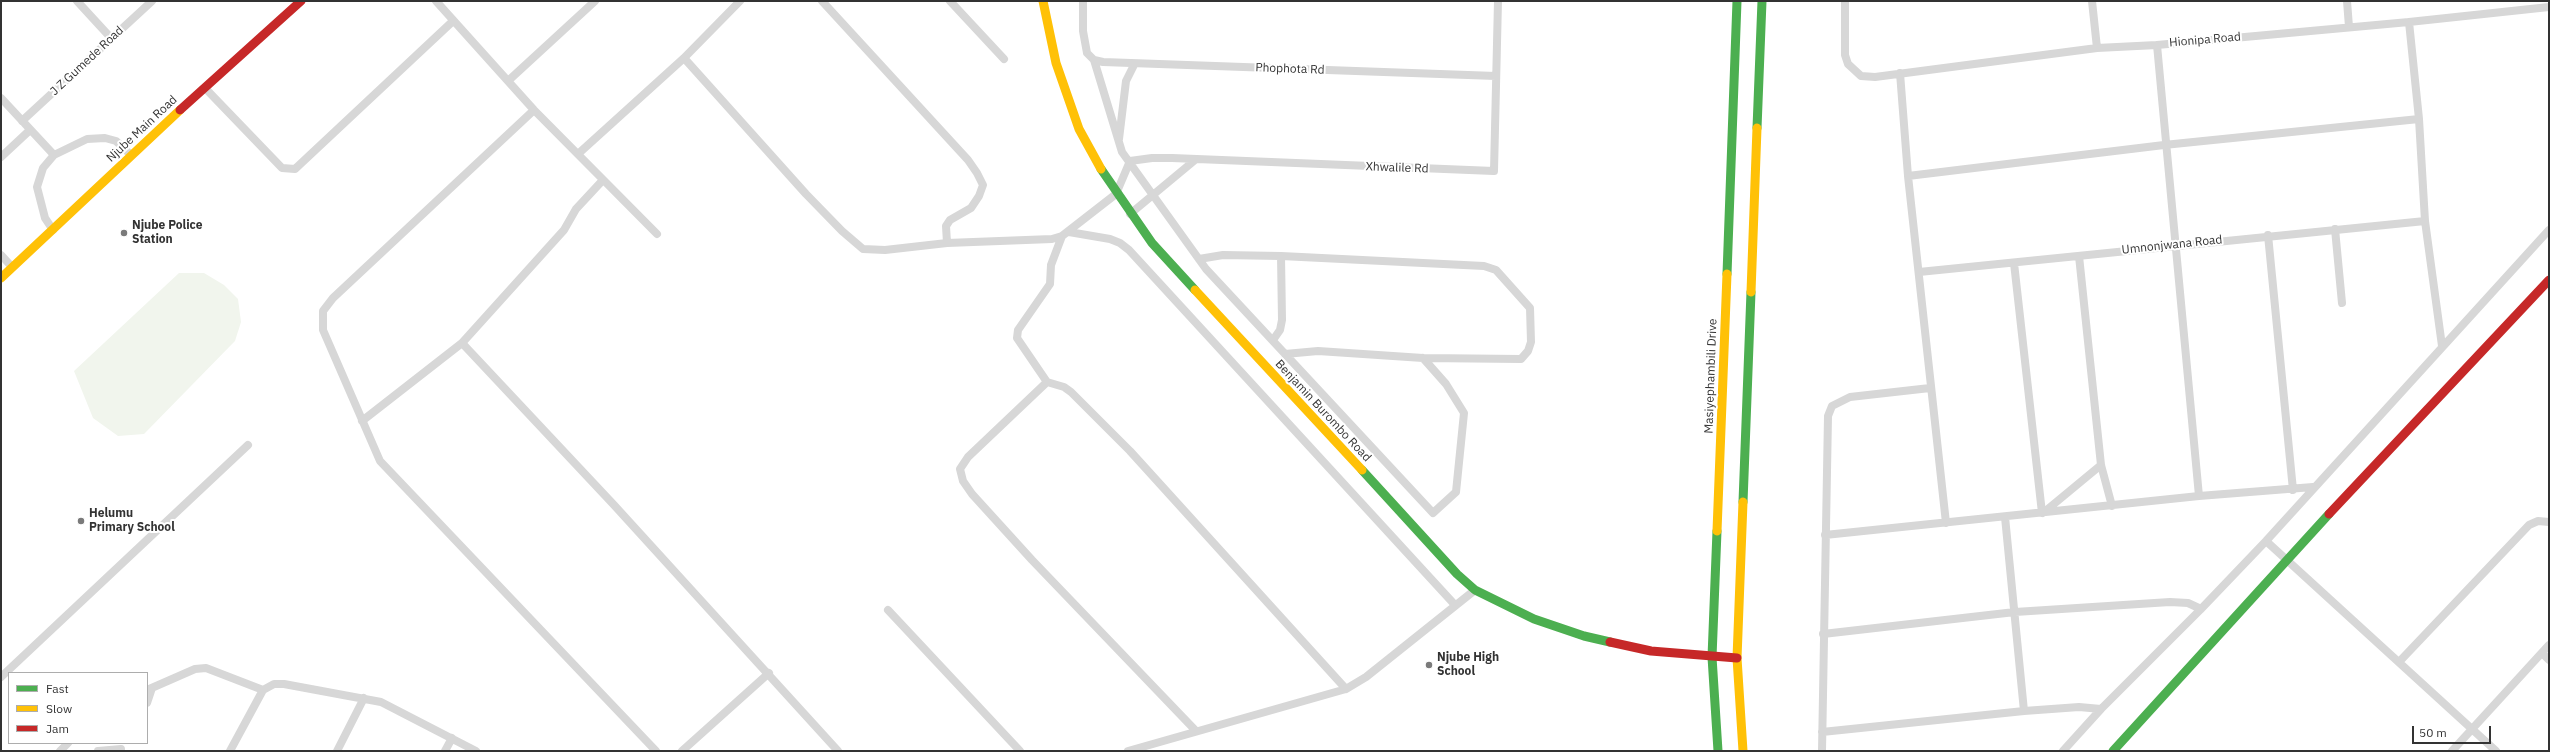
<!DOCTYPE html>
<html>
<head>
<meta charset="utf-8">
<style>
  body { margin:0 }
  #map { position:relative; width:2550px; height:752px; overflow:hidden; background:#fff; font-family:"IBM Plex Sans",sans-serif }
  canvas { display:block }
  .frame { position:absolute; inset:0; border:2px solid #333; pointer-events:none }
  .legend { position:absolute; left:8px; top:672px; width:140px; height:72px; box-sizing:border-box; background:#fff; border:1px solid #adadad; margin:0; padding:5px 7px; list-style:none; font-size:12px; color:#333 }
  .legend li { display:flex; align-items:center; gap:8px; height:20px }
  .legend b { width:20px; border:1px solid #adadad }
  .scale { position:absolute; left:2412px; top:726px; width:79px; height:18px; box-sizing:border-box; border:2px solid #333; border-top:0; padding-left:5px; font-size:12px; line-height:14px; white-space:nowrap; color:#333; -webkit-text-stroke:3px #fff; paint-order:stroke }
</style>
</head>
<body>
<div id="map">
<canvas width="2550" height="752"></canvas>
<div class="frame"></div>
<ul class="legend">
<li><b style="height:5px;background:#4caf50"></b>Fast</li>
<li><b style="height:5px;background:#ffc107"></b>Slow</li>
<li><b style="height:5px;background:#c62828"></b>Jam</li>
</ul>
<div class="scale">50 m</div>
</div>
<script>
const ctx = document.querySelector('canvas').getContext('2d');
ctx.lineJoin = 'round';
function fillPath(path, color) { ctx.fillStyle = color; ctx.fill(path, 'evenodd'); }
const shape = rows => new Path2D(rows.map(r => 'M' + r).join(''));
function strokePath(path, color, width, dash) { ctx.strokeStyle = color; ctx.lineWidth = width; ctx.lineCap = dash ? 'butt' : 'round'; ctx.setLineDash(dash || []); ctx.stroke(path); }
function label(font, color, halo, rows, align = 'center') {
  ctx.font = font + ' "IBM Plex Sans",sans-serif'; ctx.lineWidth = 4; ctx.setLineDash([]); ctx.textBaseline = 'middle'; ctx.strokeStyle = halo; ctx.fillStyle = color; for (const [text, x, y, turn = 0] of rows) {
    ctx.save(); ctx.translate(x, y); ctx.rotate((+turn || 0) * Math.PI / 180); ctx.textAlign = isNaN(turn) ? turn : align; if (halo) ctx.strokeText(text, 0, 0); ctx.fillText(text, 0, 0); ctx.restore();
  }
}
fillPath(shape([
  [179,273,204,273,224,285,238,299,241,322,235,341,144,434,118,436,93,418,74,371]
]), '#f1f5ed');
strokePath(shape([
  [77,1,111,38],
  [436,1,534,110,657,234],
  [822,1,968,160,977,173,983,185,979,196,971,208,950,220,946,226,947,243],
  [950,1,1004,59],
  [1083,1,1083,31,1087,53,1094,60,1103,62,1496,76],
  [1845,1,1845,55,1848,64,1861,76,1875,77,2097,48,2157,45,2409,22,2549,7],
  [2092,1,2097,48],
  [2347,1,2349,27],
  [2409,22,2419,119,2425,221,2442,346],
  [2157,45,2199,496],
  [684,58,806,194,842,231,863,249,885,250,947,243,1052,239,1062,236,1116,194,1130,161],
  [1094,60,1122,152,1206,269,1433,513,1456,492,1464,413,1446,384,1423,358],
  [1900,73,1908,176,1946,523],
  [508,81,595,1],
  [205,88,282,168,295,169,453,21],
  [1,98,54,155],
  [534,110,333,298,323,311,323,330,380,461,656,751],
  [22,121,152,1],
  [1119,139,1126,81,1134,65],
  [578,154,684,58,740,1],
  [1,157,30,130],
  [1130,161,1152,158,1172,158,1494,171,1498,1],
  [1908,176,2164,145,2419,119],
  [1130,214,1195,160],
  [2335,229,2342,303],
  [53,230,45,218,37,187,43,168,54,155,87,139,105,138,116,141,131,155],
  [1069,232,1110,239,1120,243,1129,250,1455,605],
  [2268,235,2293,490],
  [1062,236,1051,265,1050,284,1018,330,1017,338,1047,382,1064,387,1071,392,1130,451,1346,689],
  [1,255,12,267],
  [2079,256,2101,465,2112,506],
  [1199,259,1223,255,1281,256,1484,266,1496,270,1530,308,1531,342,1528,351,1521,359,1423,358,1318,351,1285,354],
  [2014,263,2042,513],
  [1919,272,2425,221],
  [1273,340,1280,330,1282,320,1281,256],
  [462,343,614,505,838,751],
  [1047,382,968,457,960,469,963,481,972,494,1032,560,1196,731],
  [362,421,462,343,564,230,576,209,602,181],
  [2043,513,2101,465],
  [2005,517,2024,711],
  [1825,535,2199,496,2313,487],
  [2266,541,2496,751],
  [888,610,1020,751],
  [1823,634,2015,612,2170,602,2188,603,2201,609],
  [2542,653,2549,660],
  [2399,662,2529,525,2538,521,2549,522],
  [1,677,248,445],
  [147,690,195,669,206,668,263,690,274,684,284,684,381,702,476,751],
  [147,703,152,688],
  [1822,732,2024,711,2079,707,2101,709],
  [60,751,68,743],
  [98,751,121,749],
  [230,751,263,690],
  [337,751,364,698],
  [445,751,452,738],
  [682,751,769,673],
  [1128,751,1346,689,1366,677,1475,590],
  [1822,751,1828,416,1832,406,1850,397,1930,388],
  [2063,751,2101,709,2201,609,2266,541,2549,230],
  [2452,751,2549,645]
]), '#d7d7d7', 8);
strokePath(shape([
  [1757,128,1762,1],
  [1101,169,1152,243,1195,290],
  [1727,274,1737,1],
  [1362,470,1457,574,1475,590,1534,619,1584,636,1610,642],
  [1743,502,1751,292],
  [1717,531,1712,657,1718,751],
  [2113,751,2329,514]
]), '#4caf50', 9);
strokePath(shape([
  [1043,1,1056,63,1079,129,1101,169],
  [1,278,180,110],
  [1195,290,1362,470],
  [1751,292,1757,128],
  [1743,502,1737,658,1743,751],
  [1717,531,1727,274]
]), '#ffc107', 9);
strokePath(shape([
  [180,110,301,1],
  [2329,514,2549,280],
  [1610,642,1651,651,1737,658]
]), '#c62828', 9);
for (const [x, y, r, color] of [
  [124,233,4,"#7a7a7a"],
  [81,521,4,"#7a7a7a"],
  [1429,665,4,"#7a7a7a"]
]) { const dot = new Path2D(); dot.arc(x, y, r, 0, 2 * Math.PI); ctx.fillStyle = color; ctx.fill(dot); strokePath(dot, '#fff', 1.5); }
label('12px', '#333', '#fff', [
  ["Hionipa Road",2205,40,-5],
  ["J Z Gumede Road",87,61,-43],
  ["Phophota Rd",1290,69,2],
  ["Njube Main Road",142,129,-43],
  ["Xhwalile Rd",1397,168,2],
  ["Umnonjwana Road",2172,245,-6],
  ["Masiyephambili Drive",1711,376,-88],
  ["Benjamin Burombo Road",1323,411,47]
]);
label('bold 12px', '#333', '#fff', [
  ["Njube Police",132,226],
  ["Station",132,240],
  ["Helumu",89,514],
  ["Primary School",89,528],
  ["Njube High",1437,658],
  ["School",1437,672]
], 'left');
</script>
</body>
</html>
